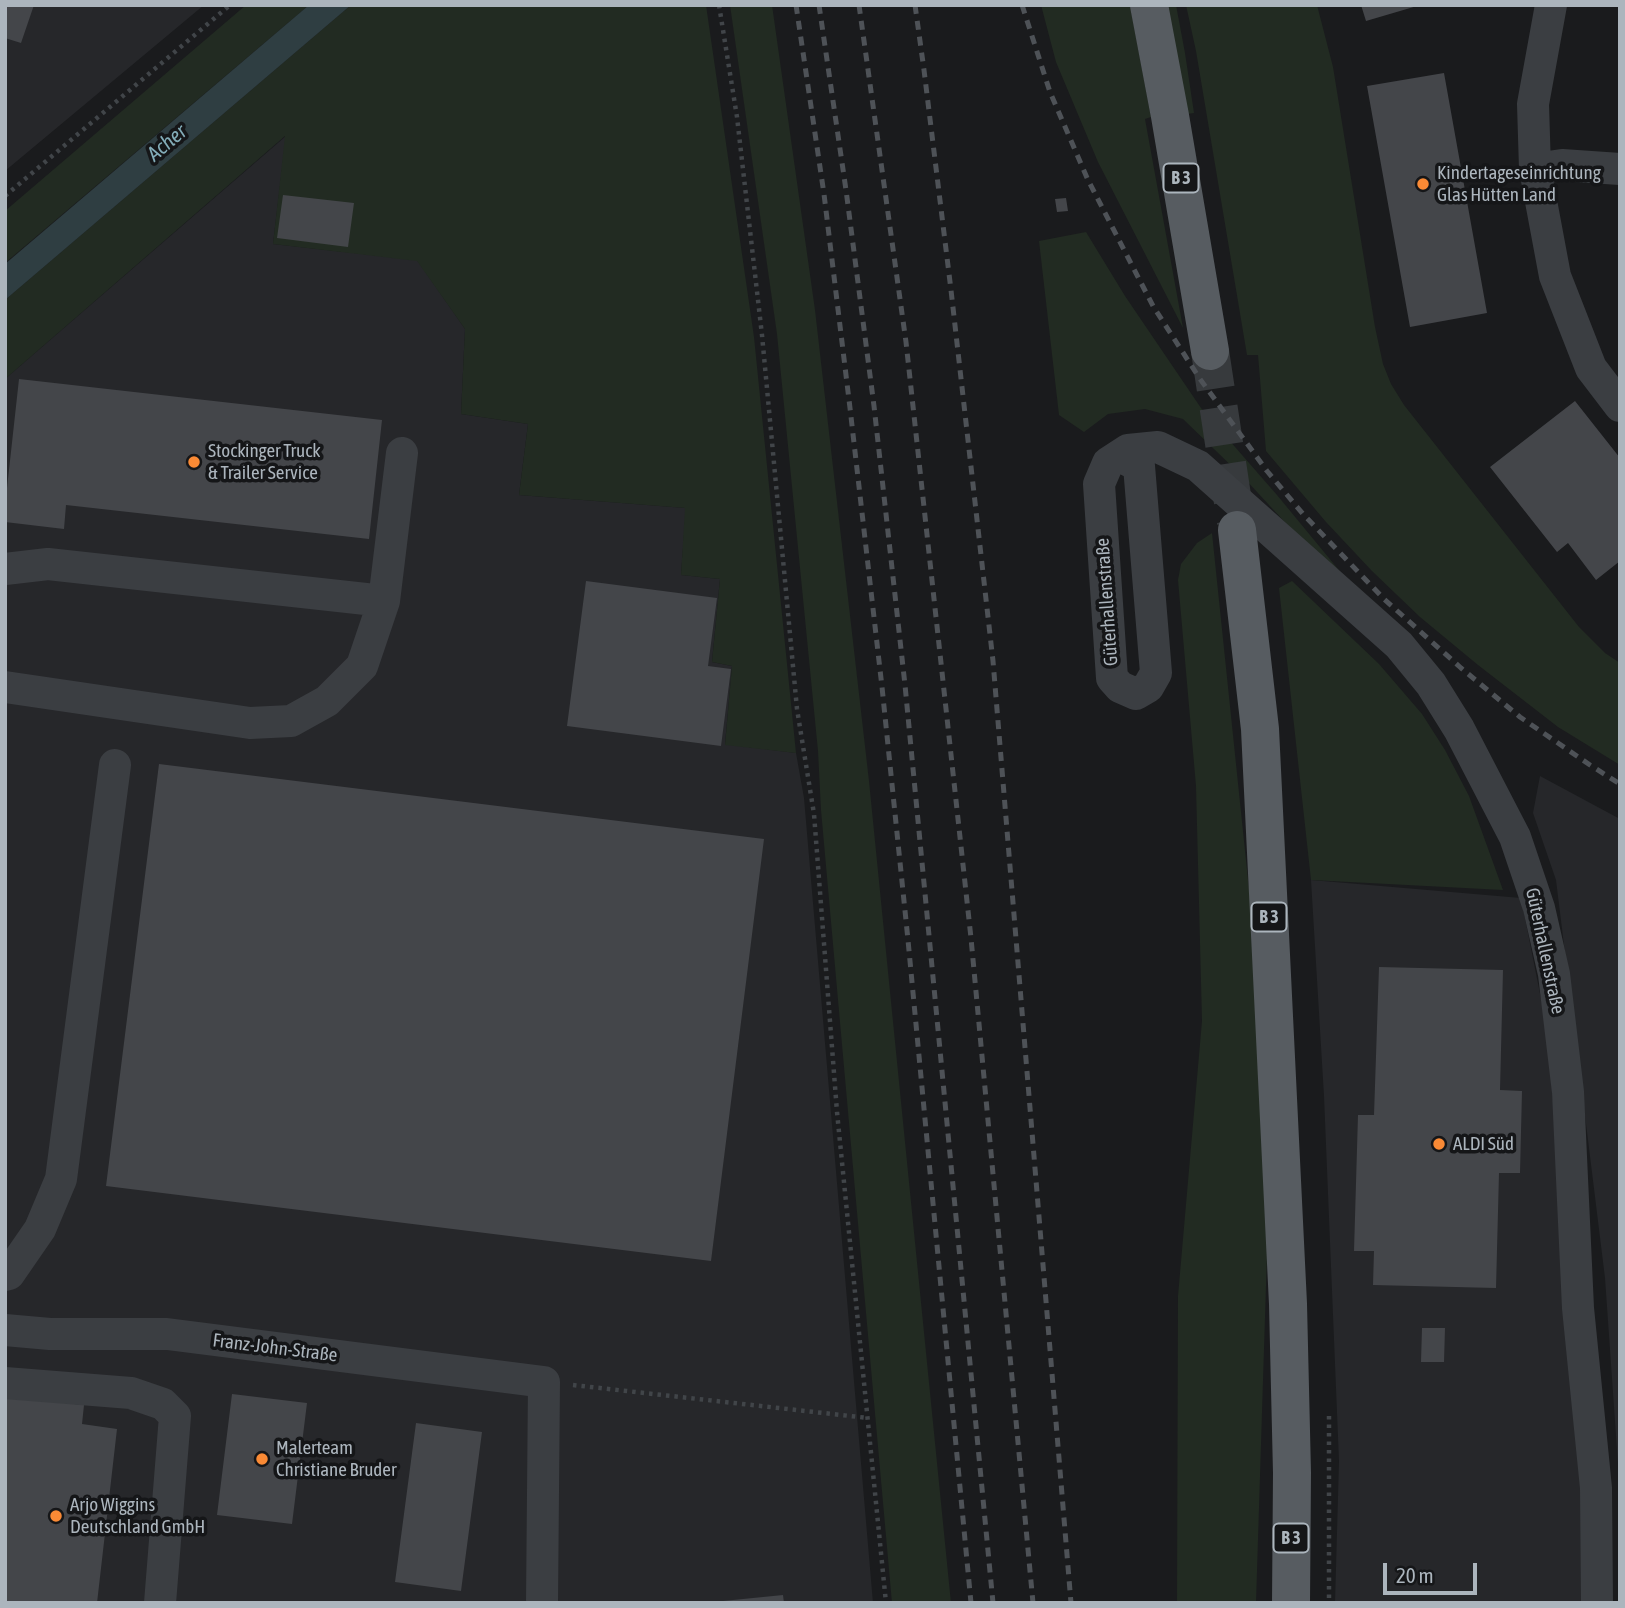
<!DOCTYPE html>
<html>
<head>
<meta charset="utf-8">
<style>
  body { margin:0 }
  #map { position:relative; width:1625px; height:1608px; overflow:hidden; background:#1a1b1d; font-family:"Asap Condensed",sans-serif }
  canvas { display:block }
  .frame { position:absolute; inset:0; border:7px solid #acb5bd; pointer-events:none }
  .scale { position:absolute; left:1383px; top:1563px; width:94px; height:32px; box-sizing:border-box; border:4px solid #acb5bd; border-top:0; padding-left:9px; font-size:21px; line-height:24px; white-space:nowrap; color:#acb5bd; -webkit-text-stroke:5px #151618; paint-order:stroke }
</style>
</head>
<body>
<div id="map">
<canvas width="1625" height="1608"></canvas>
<div class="frame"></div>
<div class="scale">20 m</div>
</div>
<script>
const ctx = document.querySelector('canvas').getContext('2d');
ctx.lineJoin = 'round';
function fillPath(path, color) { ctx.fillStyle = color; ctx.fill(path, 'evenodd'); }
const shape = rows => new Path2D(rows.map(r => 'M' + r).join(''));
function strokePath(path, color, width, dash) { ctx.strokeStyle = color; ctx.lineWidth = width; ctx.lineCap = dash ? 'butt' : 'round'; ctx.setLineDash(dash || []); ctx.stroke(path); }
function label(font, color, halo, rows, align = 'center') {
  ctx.font = font + ' "Asap Condensed",sans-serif'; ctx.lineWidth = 7; ctx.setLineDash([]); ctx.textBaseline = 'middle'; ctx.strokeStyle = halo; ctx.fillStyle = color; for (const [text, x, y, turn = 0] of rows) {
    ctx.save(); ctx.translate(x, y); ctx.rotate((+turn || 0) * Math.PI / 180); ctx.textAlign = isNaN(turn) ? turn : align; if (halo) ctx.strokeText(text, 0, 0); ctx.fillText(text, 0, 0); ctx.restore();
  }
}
fillPath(shape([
  [5,5,204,5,5,171],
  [286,136,273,244,417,260,465,329,461,414,528,424,519,495,686,508,681,575,720,579,712,662,732,666,725,744,796,753,804,798,873,1603,5,1603,5,379],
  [1540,776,1620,819,1620,1493,1605,1278,1556,880,1533,813],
  [1311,880,1521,898,1548,1034,1584,1515,1581,1603,1335,1603,1339,1461,1324,1096]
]), '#26272a');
fillPath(shape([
  [246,5,309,5,5,263,5,211],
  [351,5,706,5,754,337,796,753,725,745,732,666,712,662,720,579,681,575,685,508,519,495,528,424,461,414,465,329,417,261,273,244,285,136,5,379,5,300],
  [730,5,772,5,815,310,869,781,951,1603,892,1603,821,810,818,751,777,334],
  [1041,5,1130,5,1151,117,1145,119,1183,328,1098,162,1056,62],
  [1167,5,1176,5,1185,53,1194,113,1187,114],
  [1186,5,1317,5,1333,67,1375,327,1383,364,1391,384,1404,405,1579,627,1605,653,1620,663,1620,765,1558,727,1478,665,1420,617,1372,571,1326,522,1266,451,1258,355,1247,355,1196,51],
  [1086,232,1125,296,1201,408,1277,495,1352,586,1318,558,1245,479,1183,419,1145,409,1108,414,1084,432,1059,415,1039,241],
  [1212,533,1257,966,1268,1222,1256,1603,1177,1603,1178,1296,1202,1021,1196,786,1178,580,1181,564,1197,543],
  [1292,581,1379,664,1422,714,1445,750,1469,796,1503,890,1311,880,1279,588]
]), '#222b22');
fillPath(shape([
  [309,5,351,5,5,300,5,264]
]), '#2f3e42');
fillPath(shape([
  [5,5,34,5,21,43,5,38],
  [1361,5,1417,5,1417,6,1366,21],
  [1444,73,1487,313,1410,327,1367,86],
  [283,195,354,203,348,247,277,238],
  [1066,198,1068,211,1057,212,1055,199],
  [19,379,382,420,369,539,66,505,64,529,5,522,5,506],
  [1575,401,1620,458,1620,561,1596,580,1568,543,1557,552,1490,467],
  [586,581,717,598,708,666,731,669,721,746,567,726],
  [159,764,764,839,711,1261,106,1186],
  [1379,967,1503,970,1500,1090,1522,1091,1520,1173,1499,1173,1496,1288,1373,1285,1374,1251,1354,1251,1358,1115,1374,1115],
  [1422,1328,1445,1328,1444,1362,1421,1362],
  [232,1394,307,1403,292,1524,217,1515],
  [5,1397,84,1405,82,1424,117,1429,97,1603,5,1603],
  [416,1423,482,1432,461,1591,395,1582],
  [783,1595,784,1603,723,1603,723,1601]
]), '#44464a');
strokePath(shape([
  [1210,351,1236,522]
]), '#373a3d', 38, [38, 19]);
strokePath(shape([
  [719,5,737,117,762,335,797,709,814,814,837,1112,886,1603],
  [5,196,230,5],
  [573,1385,868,1418],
  [1329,1416,1329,1603]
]), '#414549', 4.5, [3.5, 5]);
strokePath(shape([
  [1551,5,1533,104,1535,169,1555,276,1591,368,1620,406],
  [1535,169,1562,165,1620,169],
  [1120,456,1139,466,1156,673,1148,687,1136,694,1120,687,1112,678,1099,484,1108,463,1128,450,1158,447,1198,466,1399,645,1431,684,1459,729,1515,837,1539,908,1554,974,1568,1092,1578,1308,1596,1488,1597,1603],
  [5,569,48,564,384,601],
  [5,687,250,723,291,721,327,701,362,666,384,601,402,453],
  [5,1275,9,1274,40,1229,61,1179,115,765],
  [5,1330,50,1334,167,1334,544,1382,542,1603],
  [5,1383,131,1393,163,1404,175,1416,160,1603]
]), '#3b3e42', 32);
strokePath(shape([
  [1149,5,1170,116,1210,351],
  [1237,530,1260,729,1288,1304,1292,1473,1291,1603]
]), '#575c61', 38);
strokePath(shape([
  [796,5,824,194,850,408,882,687,908,940,971,1603],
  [819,5,846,190,874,406,905,685,993,1603],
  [859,5,906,342,971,938,1033,1603],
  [915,5,924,70,951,290,993,661,1071,1603],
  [1022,5,1050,92,1088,180,1153,306,1200,379,1267,471,1303,514,1384,599,1461,668,1520,717,1590,765,1620,784]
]), '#4e5257', 5, [9, 7]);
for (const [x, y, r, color] of [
  [1423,184,7,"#fa8a35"],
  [194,462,7,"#fa8a35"],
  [1439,1144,7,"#fa8a35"],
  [262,1459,7,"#fa8a35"],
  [56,1516,7,"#fa8a35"]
]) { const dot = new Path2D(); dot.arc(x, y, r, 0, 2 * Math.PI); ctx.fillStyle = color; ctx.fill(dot); strokePath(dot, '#151618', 2.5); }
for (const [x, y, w] of [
  [1181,178,35],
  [1269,917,35],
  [1291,1538,35]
]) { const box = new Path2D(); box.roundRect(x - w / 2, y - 14.5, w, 29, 5); ctx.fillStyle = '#151618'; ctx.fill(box); strokePath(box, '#acb5bd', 2); }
label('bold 18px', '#acb5bd', null, [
  ["B 3",1181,178],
  ["B 3",1269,917],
  ["B 3",1291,1538]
]);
label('19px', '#acb5bd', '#151618', [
  ["Kindertageseinrichtung",1437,173],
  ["Glas Hütten Land",1437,195],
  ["Stockinger Truck",208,451],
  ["& Trailer Service",208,473],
  ["ALDI Süd",1453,1144],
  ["Malerteam",276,1448],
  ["Christiane Bruder",276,1470],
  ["Arjo Wiggins",70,1505],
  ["Deutschland GmbH",70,1527]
], 'left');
label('19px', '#acb5bd', '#151618', [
  ["Güterhallenstraße",1107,602,-94],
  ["Güterhallenstraße",1545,951,78],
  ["Franz-John-Straße",275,1348,7]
]);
label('italic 21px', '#83acb8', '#151618', [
  ["Acher",167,143,-40]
]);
</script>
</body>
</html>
